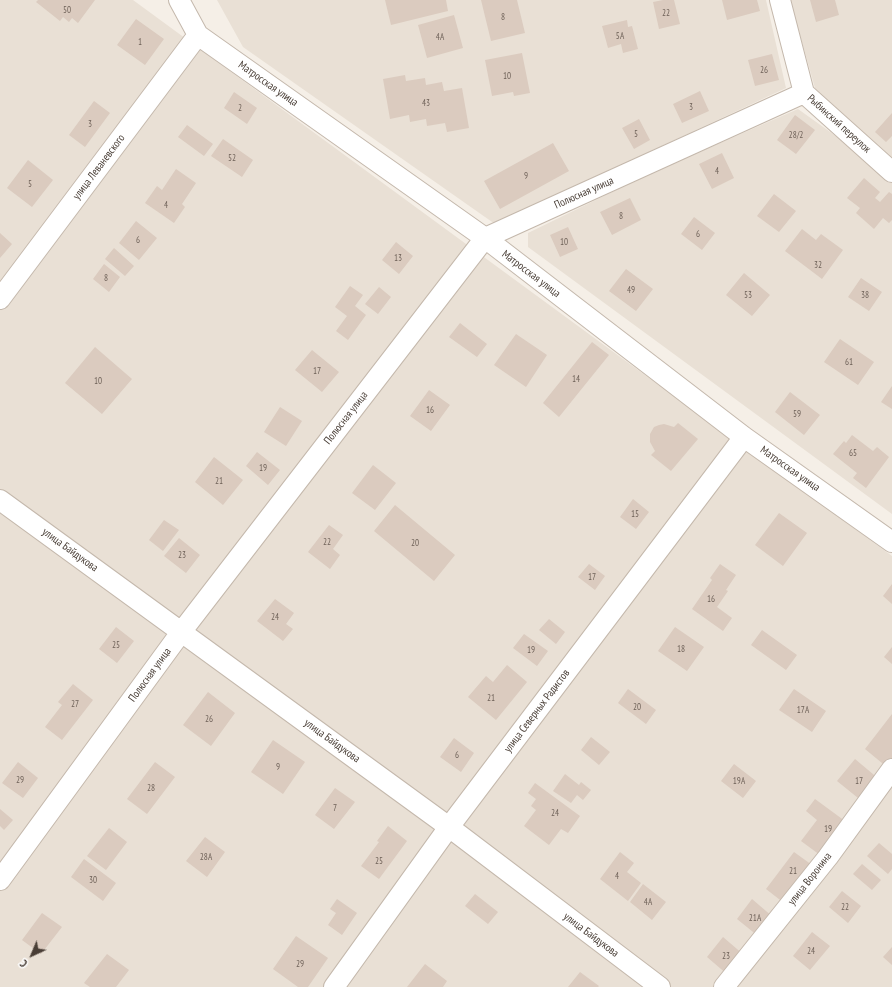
<!DOCTYPE html>
<html>
<head>
<meta charset="utf-8">
<style>
  body { margin:0 }
  #map { position:relative; width:892px; height:987px; overflow:hidden; background:#f5efe7; font-family:"PT Sans Narrow",sans-serif }
  canvas { display:block }
  .north { position:absolute; left:12px; top:935px; width:40px; height:40px; -webkit-text-stroke:3px #fff; paint-order:stroke; rotate:224deg; font-size:11px; font-weight:700; line-height:16px; text-align:center; color:#493e36 }
  .north::after { content:''; display:block; margin:auto; width:14px; height:18px; background:#493e36; clip-path:polygon(50% 0,100% 100%,50% 72%,0 100%) }
</style>
</head>
<body>
<div id="map">
<canvas width="892" height="987"></canvas>
<div class="north">С</div>
</div>
<script>
const ctx = document.querySelector('canvas').getContext('2d');
ctx.lineJoin = 'round';
function fillPath(path, color) { ctx.fillStyle = color; ctx.fill(path, 'evenodd'); }
const shape = rows => new Path2D(rows.map(r => 'M' + r).join(''));
function strokePath(path, color, width, dash) { ctx.strokeStyle = color; ctx.lineWidth = width; ctx.lineCap = dash ? 'butt' : 'round'; ctx.setLineDash(dash || []); ctx.stroke(path); }
function label(font, color, halo, rows, align = 'center') {
  ctx.font = font + ' "PT Sans Narrow",sans-serif'; ctx.lineWidth = 3; ctx.setLineDash([]); ctx.textBaseline = 'middle'; ctx.strokeStyle = halo; ctx.fillStyle = color; for (const [text, x, y, turn = 0] of rows) {
    ctx.save(); ctx.translate(x, y); ctx.rotate((+turn || 0) * Math.PI / 180); ctx.textAlign = isNaN(turn) ? turn : align; if (halo) ctx.strokeText(text, 0, 0); ctx.fillText(text, 0, 0); ctx.restore();
  }
}
fillPath(shape([
  [0,0,133,0,892,556,892,987,0,987],
  [217,0,766,0,786,88,495,224,243,47],
  [790,0,892,0,892,161,815,88],
  [798,109,868,159,892,181,892,514,528,247,528,233,649,174]
]), '#e9e0d5');
fillPath(shape([
  [38,0,95,0,78,23,72,18,69,22,63,17,60,21,36,2],
  [385,0,446,0,448,11,391,25],
  [481,0,517,0,525,33,491,41],
  [663,0,674,0,680,24,659,29,653,2],
  [722,0,757,0,760,11,727,20],
  [810,0,835,0,839,15,816,22],
  [454,15,463,48,427,58,418,25],
  [136,19,164,39,145,65,117,45],
  [627,20,628,27,632,26,638,49,623,53,621,44,608,48,602,26],
  [522,53,530,93,514,96,513,92,492,96,485,60],
  [772,54,779,80,755,86,748,60],
  [405,75,406,81,425,78,426,85,442,82,444,91,462,88,469,128,447,132,445,123,427,126,426,119,410,122,409,115,390,119,383,79],
  [700,91,709,111,682,123,673,104],
  [234,92,257,108,247,124,224,108],
  [94,101,110,113,85,147,69,135],
  [892,113,892,136,886,142,875,132],
  [795,115,815,130,796,154,777,140],
  [639,119,650,140,634,149,622,128],
  [187,125,213,144,204,156,178,137],
  [223,139,253,160,242,177,211,156],
  [553,143,569,171,500,209,484,181],
  [722,153,734,178,712,189,699,164],
  [28,160,53,180,32,207,7,188],
  [176,169,196,183,182,204,185,207,174,223,145,203,157,186,162,190],
  [864,178,880,192,875,198,880,202,889,192,892,194,892,220,889,223,883,218,874,229,856,213,860,208,847,198],
  [774,194,796,211,779,232,757,216],
  [630,198,641,220,612,235,600,212],
  [694,217,715,233,702,250,681,234],
  [136,221,157,238,139,260,119,243],
  [568,227,578,249,560,257,550,235],
  [802,229,816,240,821,234,843,250,822,279,785,251],
  [0,233,12,244,0,258],
  [396,242,413,256,399,274,382,260],
  [114,248,134,266,125,276,105,259],
  [104,264,120,277,109,292,93,279],
  [626,269,653,289,636,311,609,291],
  [744,273,770,295,752,316,726,295],
  [861,278,882,292,869,311,848,297],
  [350,286,363,295,355,306,366,315,348,340,336,331,347,316,335,307],
  [379,287,391,297,378,314,365,304],
  [460,323,487,344,477,357,449,337],
  [516,334,547,355,526,387,494,365],
  [840,339,874,362,858,385,824,362],
  [592,342,609,355,559,417,543,403],
  [95,347,132,379,102,414,65,383],
  [312,350,339,372,322,392,295,370],
  [892,386,892,409,881,402],
  [429,390,450,405,431,431,410,416],
  [790,392,820,415,804,435,775,412],
  [280,407,302,421,286,446,264,432],
  [678,423,698,439,671,471,651,455,655,451,650,442,650,434,654,427,659,425,664,424,674,427],
  [852,435,873,451,877,447,889,457,866,488,853,478,857,473,833,454,844,441,846,443],
  [257,452,280,470,268,485,246,466],
  [214,457,243,480,223,505,195,482],
  [373,465,396,483,375,510,352,493],
  [633,499,649,512,636,529,620,517],
  [395,505,455,555,434,581,374,531],
  [779,513,807,533,783,566,755,545],
  [164,520,179,530,163,551,149,540],
  [329,525,343,535,333,549,340,555,330,569,308,552],
  [179,538,200,555,186,573,164,556],
  [589,564,605,576,595,590,578,577],
  [720,564,736,575,726,590,728,591,717,607,732,618,723,631,692,609,712,580,710,578],
  [892,584,892,604,883,596],
  [275,599,294,613,286,624,293,629,283,641,257,621],
  [549,619,565,632,556,644,539,630],
  [116,627,134,641,117,663,99,649],
  [675,627,704,647,687,671,658,651],
  [762,630,797,655,786,670,751,645],
  [524,634,548,651,537,666,513,648],
  [892,647,892,664,884,657],
  [507,665,527,682,496,720,468,697,486,676,493,682],
  [73,684,93,700,62,740,45,727,62,705,58,702],
  [628,689,656,710,646,724,618,703],
  [794,689,826,711,812,732,779,710],
  [208,692,235,713,211,746,183,725],
  [892,714,892,762,888,768,865,749],
  [591,737,610,752,599,765,581,750],
  [454,738,474,753,461,772,440,757],
  [273,740,305,762,283,794,251,772],
  [855,759,880,780,863,802,837,781],
  [18,762,38,778,23,798,2,783],
  [155,762,175,777,147,814,127,799],
  [734,764,756,781,743,798,721,781],
  [565,774,579,785,581,782,591,790,583,800,577,795,571,803,553,791],
  [535,783,580,816,568,833,561,829,549,845,524,826,536,810,531,806,536,799,528,793],
  [335,788,355,802,334,829,315,815],
  [815,799,849,824,820,855,801,841,817,820,806,811],
  [0,809,13,820,4,830,0,826],
  [388,826,407,841,379,879,361,866,379,842,377,841],
  [109,828,127,842,106,870,87,856],
  [205,837,225,852,207,877,186,861],
  [879,843,892,854,892,869,888,874,867,856],
  [620,852,634,863,627,872,641,883,628,901,600,879],
  [794,852,812,865,784,903,766,889],
  [84,859,116,883,103,901,71,877],
  [862,864,881,880,872,890,853,874],
  [643,884,666,902,652,920,630,902],
  [842,891,861,906,848,923,829,907],
  [475,894,498,912,488,924,465,906],
  [337,899,357,913,342,935,328,925,336,913,330,909],
  [752,899,773,917,758,936,737,919],
  [42,913,62,927,41,954,22,940],
  [812,932,830,946,810,970,793,956],
  [296,936,328,958,308,987,298,987,273,969],
  [723,937,744,955,728,975,707,957],
  [892,947,892,965,883,957],
  [107,954,129,970,116,987,90,987,84,983],
  [425,964,447,981,443,987,407,987],
  [580,972,599,986,598,987,568,987]
]), '#dbcbbf');
const minor = shape([
  [179,0,198,35,485,238,744,437,892,542],
  [780,0,804,93,892,172],
  [0,299,198,35],
  [0,500,449,827,660,987],
  [0,880,182,631,485,238,804,93],
  [334,987,449,827,744,437],
  [724,987,828,857,892,769]
]);
strokePath(minor, '#c4b8ac', 22);
strokePath(minor, '#fff', 20);
label('9px', '#6e6158', null, [
  ["50",67,10],
  ["22",666,13],
  ["8",503,17],
  ["5А",620,36],
  ["4А",440,37],
  ["1",140,42],
  ["26",764,70],
  ["10",507,76],
  ["43",426,103],
  ["3",691,107],
  ["2",240,108],
  ["3",90,124],
  ["5",636,134],
  ["28/2",796,135],
  ["52",232,158],
  ["4",717,171],
  ["9",526,176],
  ["5",30,184],
  ["4",166,205],
  ["8",621,216],
  ["6",698,234],
  ["6",138,240],
  ["10",564,242],
  ["13",398,258],
  ["32",818,265],
  ["8",106,278],
  ["49",631,290],
  ["53",748,295],
  ["38",865,295],
  ["61",849,362],
  ["17",317,371],
  ["14",576,379],
  ["10",98,381],
  ["16",430,410],
  ["59",797,414],
  ["65",853,453],
  ["19",263,468],
  ["21",219,481],
  ["15",635,514],
  ["22",327,542],
  ["20",415,543],
  ["23",182,555],
  ["17",592,577],
  ["16",711,599],
  ["24",275,617],
  ["25",116,645],
  ["18",681,649],
  ["19",531,650],
  ["21",491,698],
  ["27",75,704],
  ["20",637,707],
  ["17А",803,710],
  ["26",209,719],
  ["6",457,755],
  ["9",278,767],
  ["29",20,780],
  ["19А",739,781],
  ["17",859,781],
  ["28",151,788],
  ["7",335,808],
  ["24",555,813],
  ["19",828,829],
  ["28А",206,857],
  ["25",379,861],
  ["21",793,871],
  ["4",617,876],
  ["30",93,880],
  ["4А",648,902],
  ["22",845,907],
  ["21А",755,918],
  ["24",811,951],
  ["23",726,956],
  ["29",300,964]
]);
label('11px', '#493e36', '#fff', [
  ["Матросская улица",268,84,35],
  ["Рыбинский переулок",839,124,42],
  ["улица Леваневского",99,167,-53],
  ["Полюсная улица",584,193,-24],
  ["Матросская улица",531,274,37],
  ["Полюсная улица",346,418,-52],
  ["Матросская улица",790,469,35],
  ["улица Байдукова",70,550,36],
  ["Полюсная улица",150,675,-54],
  ["улица Северных Радистов",537,711,-53],
  ["улица Байдукова",332,741,36],
  ["улица Воронина",810,879,-52],
  ["улица Байдукова",591,935,37]
]);
</script>
</body>
</html>
